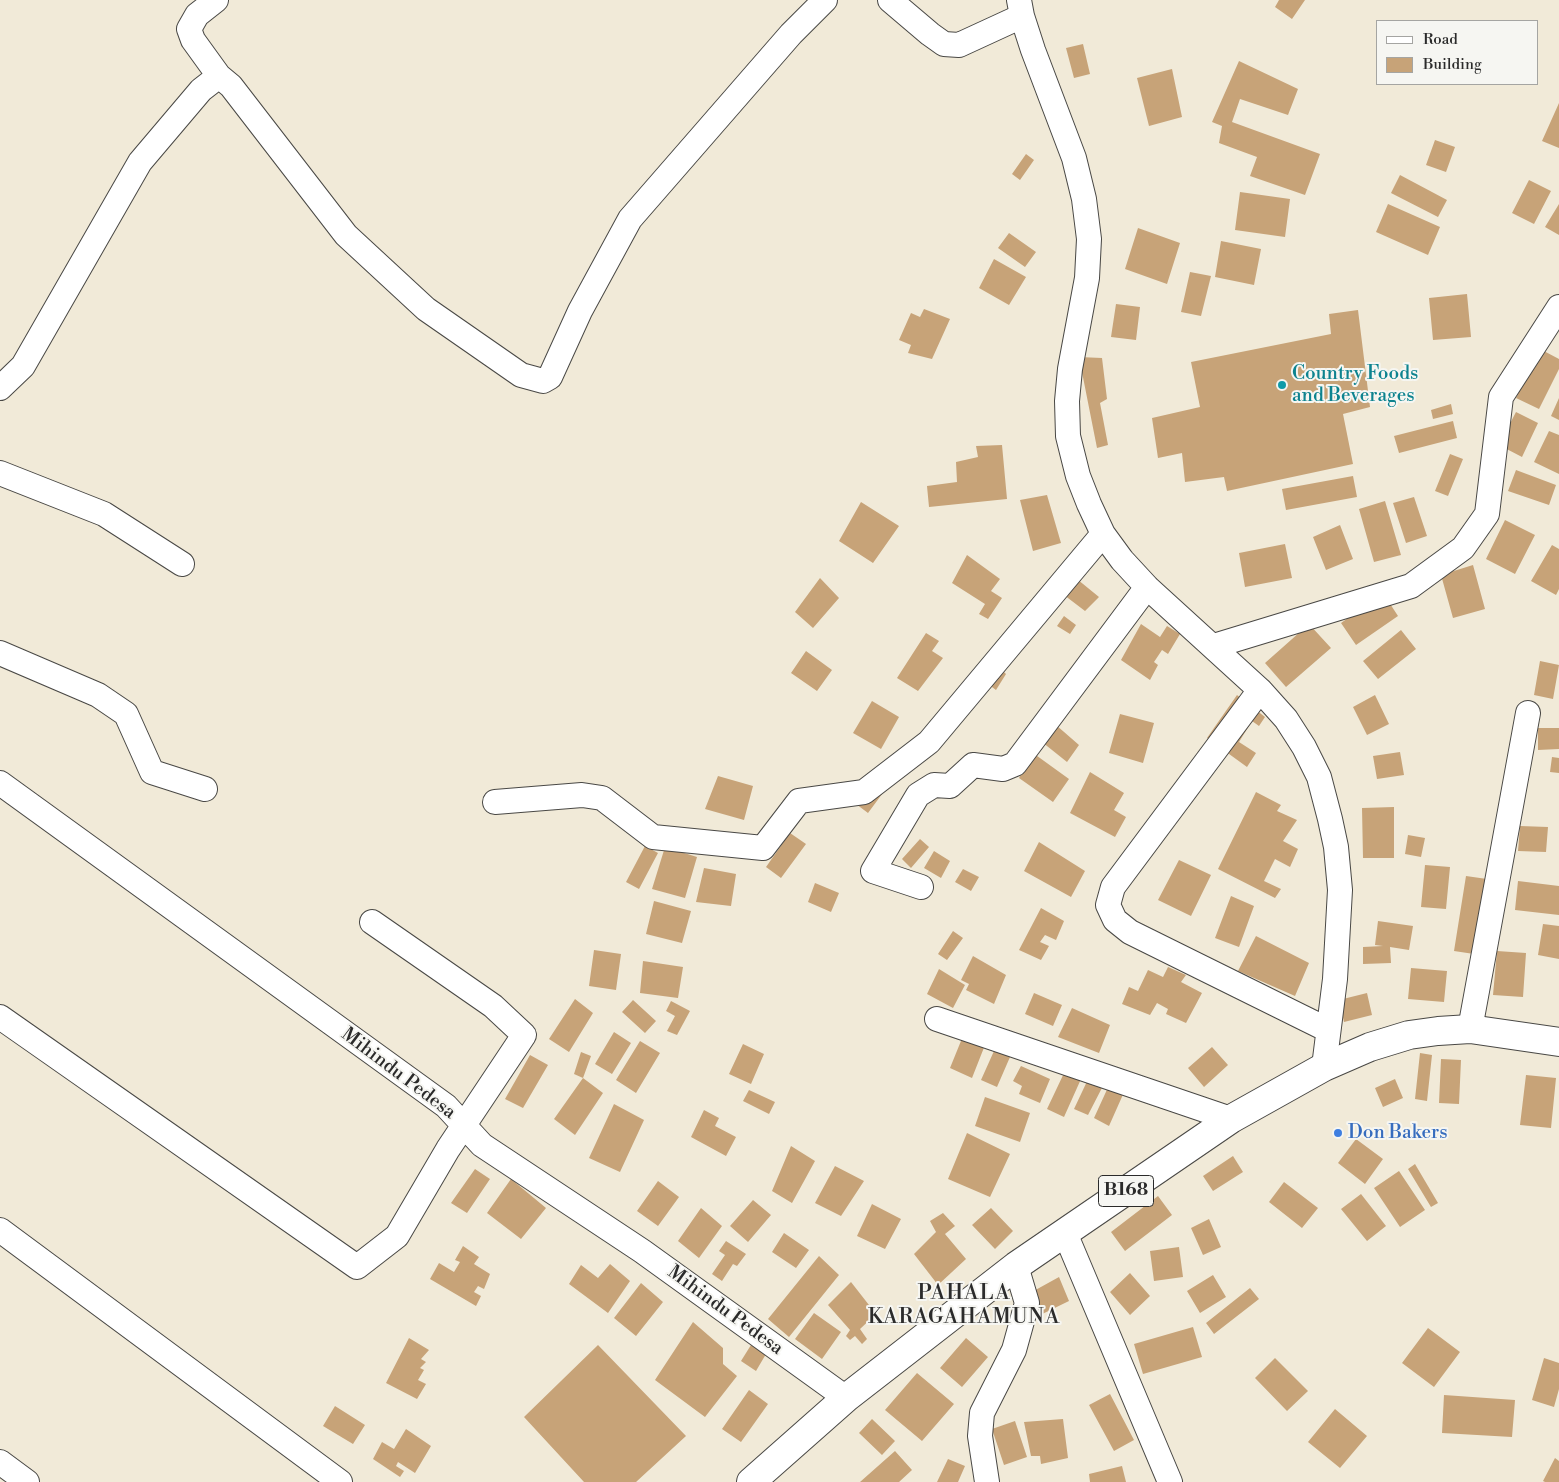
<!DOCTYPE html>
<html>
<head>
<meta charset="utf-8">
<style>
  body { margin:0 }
  #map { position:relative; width:1559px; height:1482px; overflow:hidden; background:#f1ead8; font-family:"Libre Bodoni",serif }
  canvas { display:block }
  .legend { position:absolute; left:1376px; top:20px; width:162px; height:65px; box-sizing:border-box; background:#f6f6f2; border:1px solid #a5a5a2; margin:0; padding:6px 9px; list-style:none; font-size:15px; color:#2b2b2b }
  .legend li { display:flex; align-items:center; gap:10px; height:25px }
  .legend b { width:25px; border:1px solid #a5a5a2 }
</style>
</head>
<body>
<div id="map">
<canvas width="1559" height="1482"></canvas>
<ul class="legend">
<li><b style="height:6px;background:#fff"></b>Road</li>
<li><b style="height:14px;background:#c7a378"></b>Building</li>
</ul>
</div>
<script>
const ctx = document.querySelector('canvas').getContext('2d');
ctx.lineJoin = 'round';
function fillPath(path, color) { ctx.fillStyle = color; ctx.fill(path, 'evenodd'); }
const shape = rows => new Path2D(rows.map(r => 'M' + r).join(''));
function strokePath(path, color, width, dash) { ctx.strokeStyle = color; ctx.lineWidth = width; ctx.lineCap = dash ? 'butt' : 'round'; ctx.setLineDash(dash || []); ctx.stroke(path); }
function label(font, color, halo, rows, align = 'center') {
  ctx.font = font + ' "Libre Bodoni",serif'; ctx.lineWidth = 4; ctx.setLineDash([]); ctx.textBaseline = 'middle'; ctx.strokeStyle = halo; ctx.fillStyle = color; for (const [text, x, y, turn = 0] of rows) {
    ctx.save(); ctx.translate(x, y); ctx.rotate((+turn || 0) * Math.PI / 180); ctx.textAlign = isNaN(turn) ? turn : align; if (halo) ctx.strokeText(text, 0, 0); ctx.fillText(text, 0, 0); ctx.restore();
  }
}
fillPath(shape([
  [1279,0,1305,0,1292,19,1275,7],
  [1083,44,1090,74,1074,78,1066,48],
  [1239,61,1298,89,1288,115,1240,99,1232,122,1320,154,1305,195,1250,176,1257,157,1219,143,1222,126,1212,122],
  [1172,69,1182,117,1149,126,1137,78],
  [1559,103,1559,148,1542,141],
  [1435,140,1455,147,1446,172,1426,165],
  [1026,154,1034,160,1020,180,1012,174],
  [1400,175,1447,200,1438,217,1391,193],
  [1529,180,1551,191,1534,224,1512,213],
  [1240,192,1290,199,1285,237,1235,230],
  [1388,204,1440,227,1428,255,1376,232],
  [1559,204,1559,235,1545,227],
  [1138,228,1180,243,1167,284,1125,269],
  [1009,233,1036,252,1025,267,998,248],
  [1221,241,1261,249,1254,285,1215,277],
  [994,259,1026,277,1009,305,979,288],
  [1190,272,1211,276,1201,316,1181,312],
  [1467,294,1471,337,1433,340,1429,298],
  [1116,304,1140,307,1136,340,1111,337],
  [924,309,950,319,932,359,908,353,911,345,899,340,911,313,920,317],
  [1358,310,1370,407,1343,414,1353,464,1227,491,1224,477,1185,482,1182,453,1158,458,1152,418,1200,407,1191,362,1331,334,1329,314],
  [1540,349,1559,359,1559,369,1539,409,1516,398],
  [1079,357,1102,358,1107,399,1100,403,1108,445,1097,448],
  [1559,398,1559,420,1551,416],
  [1451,404,1453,414,1433,419,1431,410],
  [1516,412,1538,423,1522,457,1499,445],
  [1453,421,1457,438,1399,453,1394,436],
  [1549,431,1559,435,1559,474,1534,462],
  [1002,445,1007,499,929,507,927,486,957,482,956,462,978,457,976,446],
  [1450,454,1463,459,1448,496,1435,491],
  [1516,470,1556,485,1549,505,1508,491],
  [1353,476,1357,497,1286,510,1282,489],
  [1047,495,1061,543,1033,551,1020,500],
  [1414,497,1427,536,1406,543,1393,503],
  [1385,501,1401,555,1374,562,1359,509],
  [861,502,899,526,873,563,839,541],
  [1505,520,1535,535,1515,574,1486,559],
  [1340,525,1353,559,1326,570,1313,537],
  [1285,544,1292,578,1245,587,1239,553],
  [1552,545,1559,549,1559,589,1556,595,1531,581],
  [967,555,1000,579,991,591,1002,598,988,619,979,614,985,604,952,583],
  [1473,565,1485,609,1453,618,1441,575],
  [1061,566,1099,597,1085,611,1047,582],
  [820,578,839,598,813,628,795,612],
  [1383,593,1398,616,1356,645,1341,623],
  [1064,616,1076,625,1070,634,1057,626],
  [1141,624,1160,637,1167,626,1180,634,1168,654,1162,650,1154,662,1158,665,1150,680,1121,660],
  [1309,624,1331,648,1286,687,1265,663],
  [1401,630,1416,649,1378,679,1363,661],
  [926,633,939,641,932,651,943,658,918,691,897,678],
  [806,651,832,670,817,691,791,673],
  [1540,661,1559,665,1553,699,1534,695],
  [997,665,1006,674,996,690,984,681],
  [1237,695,1265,717,1259,726,1252,721,1239,742,1256,753,1247,767,1207,738],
  [1375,695,1389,724,1367,735,1353,707],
  [872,701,899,717,881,749,853,733],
  [1120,714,1154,723,1143,763,1109,753],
  [1056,725,1079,745,1067,762,1042,742],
  [1538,728,1559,728,1559,749,1538,750],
  [1400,752,1404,775,1377,779,1373,756],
  [1033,753,1069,779,1053,802,1019,778],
  [1552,757,1559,758,1559,773,1550,772],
  [1090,772,1124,793,1114,810,1126,817,1115,837,1070,813],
  [718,776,753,786,744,820,705,809],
  [888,786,868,813,856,804],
  [1256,792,1281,805,1277,811,1297,820,1283,841,1298,849,1290,867,1275,859,1264,881,1281,889,1275,898,1218,869],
  [1394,807,1394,858,1363,858,1362,808],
  [1520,826,1548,827,1546,852,1518,851],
  [790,833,806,844,781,878,766,867],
  [1408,835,1425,838,1421,857,1405,854],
  [920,839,929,847,911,868,902,859],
  [1039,842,1085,871,1071,897,1024,871],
  [645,846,658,853,639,889,626,882],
  [665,847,697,857,685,898,652,889],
  [934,851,950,861,941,878,924,868],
  [1179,860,1211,875,1191,916,1158,900],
  [1425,865,1450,867,1446,909,1421,907],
  [704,868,736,874,731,906,696,902],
  [963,869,979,877,971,891,955,882],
  [1466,876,1487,879,1474,954,1454,951],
  [1518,881,1559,886,1559,915,1515,910],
  [815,883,839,893,831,912,808,902],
  [1231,896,1254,906,1239,947,1215,938],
  [654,901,691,911,682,943,646,934],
  [1041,908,1064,921,1056,940,1045,935,1040,942,1049,946,1041,960,1019,950],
  [1378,921,1413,926,1409,950,1390,947,1391,963,1363,964,1363,947,1383,946,1375,945],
  [1543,924,1559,926,1559,959,1538,955],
  [953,931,963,938,947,960,938,954],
  [1256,936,1309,963,1295,996,1238,971],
  [594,950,621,954,616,990,589,986],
  [1497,951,1526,953,1523,997,1493,995],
  [973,956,1006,975,994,1004,966,990,969,984,961,980],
  [643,961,683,967,678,998,640,993],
  [1168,967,1186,975,1181,982,1202,993,1186,1023,1166,1014,1168,1009,1157,1003,1150,1015,1122,1004,1129,987,1138,991,1148,970,1163,977],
  [1411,968,1447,971,1444,1002,1408,999],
  [939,969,965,985,953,1008,927,994],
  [1034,993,1062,1005,1053,1026,1025,1014],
  [1367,993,1372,1015,1344,1022,1339,1000],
  [575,999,593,1013,569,1052,549,1039],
  [633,1000,656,1021,645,1033,622,1012],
  [671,1001,690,1011,677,1035,667,1031,675,1016,666,1011],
  [1072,1008,1110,1025,1099,1053,1058,1037],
  [614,1032,631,1043,612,1074,595,1064],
  [963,1036,985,1045,972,1078,950,1068],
  [640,1041,660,1053,636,1093,616,1080],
  [743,1044,764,1054,751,1084,729,1074],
  [1212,1047,1228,1065,1204,1087,1188,1068],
  [994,1051,1010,1057,997,1087,981,1080],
  [581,1052,591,1056,583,1078,574,1074],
  [1420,1053,1432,1055,1427,1101,1415,1099],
  [530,1055,548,1065,523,1108,505,1099],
  [1441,1059,1461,1060,1459,1104,1439,1103],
  [1021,1066,1050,1079,1040,1103,1019,1094,1022,1086,1013,1081],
  [1065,1071,1081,1079,1064,1117,1047,1109],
  [1090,1075,1105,1082,1088,1115,1074,1109],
  [1526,1075,1556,1078,1551,1128,1520,1125],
  [583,1078,603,1093,575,1135,554,1119],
  [1395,1079,1403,1098,1383,1107,1375,1088],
  [1110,1083,1125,1090,1109,1126,1094,1118],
  [749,1090,775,1102,769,1114,743,1101],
  [985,1097,1030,1113,1020,1142,975,1126],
  [614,1104,644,1120,620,1172,589,1158],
  [704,1110,719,1118,715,1126,736,1137,726,1156,691,1137],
  [967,1133,1010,1154,990,1197,948,1179],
  [1356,1139,1383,1159,1365,1184,1338,1163],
  [791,1146,815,1161,792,1203,772,1191],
  [1233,1156,1243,1172,1213,1191,1203,1176],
  [1415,1164,1438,1203,1431,1207,1408,1169],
  [835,1166,864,1181,841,1216,815,1203],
  [475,1169,490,1179,467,1213,451,1203],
  [1399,1171,1425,1210,1400,1227,1374,1188],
  [511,1179,546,1208,521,1239,487,1213],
  [658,1181,679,1197,658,1226,637,1211],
  [1284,1182,1318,1208,1302,1228,1269,1202],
  [1361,1194,1386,1226,1367,1241,1341,1209],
  [1158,1196,1172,1215,1125,1251,1111,1232],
  [753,1200,771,1215,748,1242,730,1226],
  [872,1204,901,1219,885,1249,857,1236],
  [701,1208,722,1226,699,1258,678,1241],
  [991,1208,1013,1231,995,1249,972,1225],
  [943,1213,955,1226,945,1234,966,1259,938,1285,914,1254,936,1232,930,1221],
  [1209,1219,1221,1247,1203,1255,1191,1228],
  [784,1233,809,1250,796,1268,772,1252],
  [726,1241,746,1254,737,1266,733,1264,722,1281,712,1274,725,1255,719,1251],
  [463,1246,479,1257,474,1264,490,1274,484,1289,478,1286,474,1292,481,1296,476,1306,430,1279,439,1263,454,1272,460,1262,455,1260],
  [1179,1247,1183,1277,1154,1281,1150,1251],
  [819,1256,839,1275,789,1337,768,1319],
  [610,1264,630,1281,608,1313,569,1284,581,1265,598,1278],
  [1130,1273,1150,1296,1130,1315,1110,1292],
  [1213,1275,1226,1297,1200,1313,1187,1291],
  [1059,1277,1069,1301,1032,1319,1021,1298],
  [851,1282,876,1314,860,1329,867,1339,862,1344,855,1336,850,1340,846,1336,850,1330,828,1305],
  [641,1283,663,1302,636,1336,614,1318],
  [1250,1288,1259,1299,1214,1334,1206,1323],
  [814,1313,841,1332,822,1359,795,1339],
  [693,1322,723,1348,723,1364,737,1376,705,1417,655,1380],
  [1193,1327,1202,1357,1143,1374,1134,1344],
  [1428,1328,1460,1352,1434,1387,1402,1363],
  [409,1338,429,1350,421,1359,426,1362,420,1368,424,1370,418,1380,426,1384,417,1399,386,1383],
  [966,1338,988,1357,962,1387,940,1368],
  [598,1345,686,1436,636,1482,584,1482,524,1417],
  [751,1345,766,1354,756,1371,741,1361],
  [1275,1358,1308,1391,1287,1411,1255,1378],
  [1544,1358,1559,1363,1559,1389,1554,1407,1532,1400],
  [917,1373,954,1404,922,1441,885,1410],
  [749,1390,768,1404,741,1442,722,1429],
  [1110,1394,1134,1440,1114,1451,1089,1405],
  [1444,1395,1515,1400,1512,1437,1442,1433],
  [335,1406,365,1425,353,1444,323,1426],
  [1335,1409,1367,1436,1340,1468,1308,1442],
  [872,1419,895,1441,882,1455,859,1433],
  [1063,1419,1068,1458,1041,1464,1040,1456,1031,1456,1024,1422],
  [1015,1421,1027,1457,1004,1465,992,1429],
  [406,1429,431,1446,415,1473,398,1462,396,1466,404,1471,400,1477,373,1459,382,1442,394,1449],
  [895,1451,912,1470,899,1482,860,1482],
  [1555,1458,1559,1461,1559,1482,1545,1482,1543,1481],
  [948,1459,965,1466,958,1482,937,1482],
  [1122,1466,1126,1482,1090,1482,1089,1474]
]), '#c7a378');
const minor = shape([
  [216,0,197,15,189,29,193,40,219,76],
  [890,0,930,34,944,44,959,45,1022,16],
  [1019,0,1022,16,1033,50,1074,158,1084,199,1089,239,1087,278,1070,369,1067,401,1068,436,1078,476,1089,504,1103,534,1122,560,1147,587,1260,690,1286,719,1304,747,1319,777,1330,819,1336,847,1340,890,1335,979,1324,1067],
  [0,388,23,366,140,162,201,90,219,76,231,86,346,235,426,309,521,375,543,381,550,377,580,311,630,219,791,34,825,0],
  [0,473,104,514,182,564],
  [1214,646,1411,586,1463,548,1487,514,1501,397,1559,307],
  [0,653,98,695,126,714,152,772,205,789],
  [1260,690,1113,887,1108,905,1115,920,1130,932,1328,1030],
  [0,783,446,1106,482,1145,642,1251,846,1398],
  [495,802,582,795,602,798,653,837,763,848,799,801,864,792,929,742,1103,534],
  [921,887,873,871,918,795,934,785,950,786,973,765,1003,769,1015,764,1147,587],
  [0,1017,357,1267,397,1236,448,1149,524,1035,493,1006,372,922],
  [937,1019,1231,1119],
  [1470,1029,1528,713],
  [0,1230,340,1482],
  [1065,1233,1170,1482],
  [0,1462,27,1482],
  [987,1482,980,1436,982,1413,1014,1350,1027,1303,1016,1266]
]);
const major = shape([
  [751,1482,846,1398,1016,1266,1231,1119,1324,1067,1370,1047,1409,1035,1438,1031,1470,1029,1559,1042]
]);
strokePath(minor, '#494845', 26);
strokePath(major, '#494845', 30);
strokePath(minor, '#fff', 24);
strokePath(major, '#fff', 28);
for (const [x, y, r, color] of [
  [1282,385,5,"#0f9aa8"],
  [1338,1133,5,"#3f7fe0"]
]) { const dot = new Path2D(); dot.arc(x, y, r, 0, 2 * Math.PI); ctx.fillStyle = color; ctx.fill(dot); strokePath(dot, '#f6f6f2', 2); }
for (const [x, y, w] of [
  [1126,1191,55]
]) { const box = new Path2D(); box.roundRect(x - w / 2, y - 15.5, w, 31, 4); ctx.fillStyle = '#f6f6f2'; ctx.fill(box); strokePath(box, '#2b2b2b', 1); }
label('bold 18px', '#2b2b2b', null, [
  ["B168",1126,1191]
]);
label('19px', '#0d838f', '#f6f6f2', [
  ["Country Foods",1292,374],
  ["and Beverages",1292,396]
], 'left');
label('19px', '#2b2b2b', '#f6f6f2', [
  ["Mihindu Pedesa",398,1074,37],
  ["Mihindu Pedesa",725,1311,36]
]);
label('19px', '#366cbe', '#f6f6f2', [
  ["Don Bakers",1348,1133]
], 'left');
ctx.letterSpacing = '1px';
label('21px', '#2b2b2b', '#f6f6f2', [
  ["PAHALA",964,1294],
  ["KARAGAHAMUNA",964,1318]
]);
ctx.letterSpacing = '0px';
</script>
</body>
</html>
